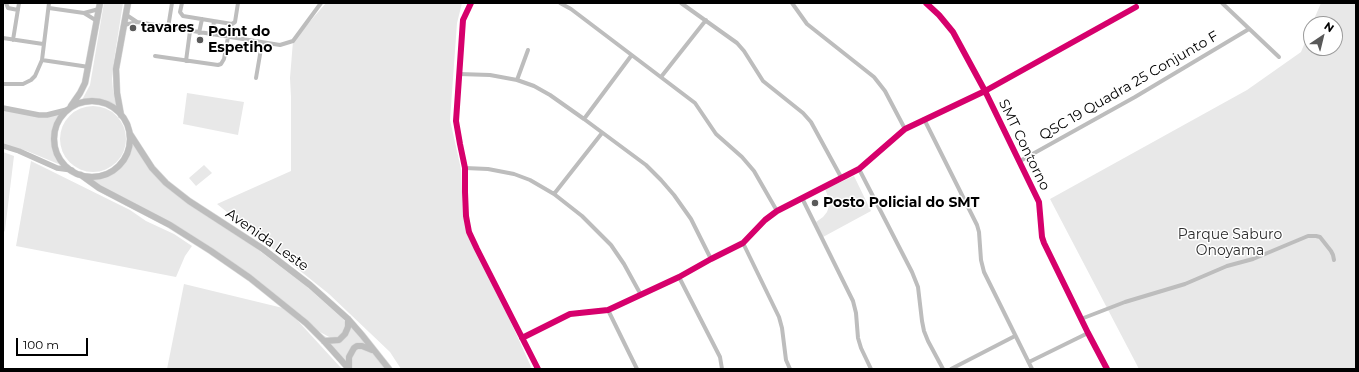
<!DOCTYPE html>
<html>
<head>
<meta charset="utf-8">
<style>
  body { margin:0 }
  #map { position:relative; width:1359px; height:372px; overflow:hidden; background:#fff; font-family:Montserrat,sans-serif }
  canvas { display:block }
  .frame { position:absolute; inset:0; border:4px solid #000; pointer-events:none }
  .north { position:absolute; left:1303px; top:16px; width:40px; height:40px; box-sizing:border-box; background:#fff; border:1px solid #999; border-radius:50%; rotate:35deg; font-size:11px; font-weight:700; line-height:16px; text-align:center; color:#000 }
  .north::after { content:''; display:block; margin:auto; width:14px; height:18px; background:#595959; clip-path:polygon(50% 0,100% 100%,50% 72%,0 100%) }
  .scale { position:absolute; left:16px; top:338px; width:72px; height:18px; box-sizing:border-box; border:2px solid #000; border-top:0; padding-left:5px; font-size:12px; line-height:14px; white-space:nowrap; color:#000; -webkit-text-stroke:3px #fff; paint-order:stroke }
</style>
</head>
<body>
<div id="map">
<canvas width="1359" height="372"></canvas>
<div class="frame"></div>
<div class="north">N</div>
<div class="scale">100 m</div>
</div>
<script>
const ctx = document.querySelector('canvas').getContext('2d');
ctx.lineJoin = 'round';
function fillPath(path, color) { ctx.fillStyle = color; ctx.fill(path, 'evenodd'); }
const shape = rows => new Path2D(rows.map(r => 'M' + r).join(''));
function strokePath(path, color, width, dash) { ctx.strokeStyle = color; ctx.lineWidth = width; ctx.lineCap = dash ? 'butt' : 'round'; ctx.setLineDash(dash || []); ctx.stroke(path); }
function label(font, color, halo, rows, align = 'center') {
  ctx.font = font + ' Montserrat,sans-serif'; ctx.lineWidth = 3; ctx.setLineDash([]); ctx.textBaseline = 'middle'; ctx.strokeStyle = halo; ctx.fillStyle = color; for (const [text, x, y, turn = 0] of rows) {
    ctx.save(); ctx.translate(x, y); ctx.rotate((+turn || 0) * Math.PI / 180); ctx.textAlign = isNaN(turn) ? turn : align; if (halo) ctx.strokeText(text, 0, 0); ctx.fillText(text, 0, 0); ctx.restore();
  }
}
fillPath(shape([
  [104,3,123,3,114,60,112,78,113,91,117,108,109,103,102,100,91,98,82,100,90,85],
  [326,3,462,3,457,23,450,120,461,169,463,216,532,369,401,369,390,352,329,294,217,204,291,171,291,97,290,78,293,41],
  [1321,3,1356,3,1356,369,1139,369,1050,199,1247,90,1301,52,1311,28,1311,48,1335,48,1335,24,1312,24],
  [187,93,244,102,238,135,183,124],
  '60 139a33 33 0 1 1 66 0a33 33 0 1 1-66 0Z',
  [3,108,38,115,65,111,56,124,54,139,56,156,68,168,27,151,3,144],
  [130,136,166,180,306,286,342,318,349,327,339,339,331,338,320,332,289,307,212,251,85,177,98,177,109,173,119,166,126,157,130,146],
  [3,152,14,156,5,230,3,234],
  [31,161,130,210,146,221,174,234,192,246,185,256,176,277,16,246],
  [204,165,212,173,196,186,189,178],
  [854,176,871,211,823,237,816,222,823,217,827,212,829,206,829,199,825,189],
  [184,284,287,309,342,369,167,369],
  [349,323,386,369,353,369,321,334,330,339,339,340]
]), '#e8e8e8');
const primary = shape([
  '54 139a38 38 0 1 1 76 0a38 38 0 1 1-76 0Z',
  [71,106,80,93,85,83,100,3],
  [121,115,117,93,116,69,128,3],
  [130,134,152,168,166,183,189,201,263,249,310,285,348,319,362,335,389,369],
  [81,175,99,188,170,225,211,251,250,278,306,323,324,341,349,369],
  [324,341,339,340,345,334,348,327,348,319],
  [349,368,349,357,354,348,357,346,362,346,372,350]
]);
strokePath(primary, '#dbdbdb', 7);
strokePath(shape([
  [6,3,8,8,18,10],
  [182,3,180,12,183,16,232,24,235,22,238,3],
  [560,3,571,9,695,103,716,134,742,157,754,171,777,211],
  [681,3,737,43,744,51,763,81,803,113,811,122,841,177],
  [792,3,807,24,874,77,885,91,905,129],
  [1222,3,1279,57],
  [49,8,84,13,97,21],
  [84,13,99,9],
  [125,14,137,22],
  [124,25,137,22,280,45,293,41,321,3],
  [168,28,172,3],
  [199,33,202,19],
  [212,35,214,21],
  [3,38,43,44],
  [13,40,19,3],
  [155,56,218,65,221,64,224,59,228,37],
  [42,60,89,67],
  [186,61,190,31],
  [459,74,490,75,517,80,534,86,550,95,584,119,646,165,661,180,674,195,691,219,711,259],
  [661,77,706,20],
  [256,78,262,43],
  [517,80,528,50],
  [3,84,23,84,31,80,35,76,42,60,49,3],
  [985,91,1136,7],
  [584,119,631,56],
  [924,119,977,225,979,232,981,260,984,272,1032,369],
  [1020,161,1135,97,1249,29],
  [465,168,488,169,514,174,530,180,554,194,582,216,611,245,624,264,641,295],
  [859,169,912,272,918,287,922,321,924,331,928,341,943,369],
  [554,194,602,133],
  [802,198,853,301,856,313,858,338,861,348,871,369],
  [743,243,779,317,782,328,786,360,790,369],
  [679,277,720,357,722,369],
  [608,310,637,369],
  [1081,319,1125,302,1185,284,1227,266,1253,259,1308,236,1316,236,1320,237,1331,251,1333,255,1334,260],
  [1029,362,1088,333],
  [951,369,1015,336]
]), '#bdbdbd', 4);
strokePath(shape([
  [471,3,463,20,456,121,460,144,465,168,465,192,466,216,469,232,477,249,538,369],
  [926,3,939,15,953,32,985,91,1039,202,1042,237,1044,243,1088,333,1107,369],
  [522,338,570,314,608,310,679,277,711,259,743,243,765,220,777,211,859,169,905,129,985,91]
]), '#bdbdbd', 4.5);
strokePath(shape([
  [3,108,39,115,47,115,67,110],
  [3,146,19,151,57,168,72,170]
]), '#bfbfbf', 5.5);
strokePath(primary, '#bdbdbd', 6);
strokePath(shape([
  [471,3,463,20,456,121,460,144,465,168,465,192,466,216,469,232,477,249,538,369],
  [926,3,939,15,953,32,985,91,1039,202,1042,237,1044,243,1088,333,1107,369],
  [522,338,570,314,608,310,679,277,711,259,743,243,765,220,777,211,859,169,905,129,985,91,1136,7]
]), '#d6006c', 6);
for (const [x, y, r, color] of [
  [133,28,4,"#595959"],
  [200,40,4,"#595959"],
  [815,203,4,"#595959"]
]) { const dot = new Path2D(); dot.arc(x, y, r, 0, 2 * Math.PI); ctx.fillStyle = color; ctx.fill(dot); strokePath(dot, '#fff', 1.5); }
label('bold 14px', '#000', '#fff', [
  ["tavares",141,28],
  ["Point do",208,32],
  ["Espetiho",208,48],
  ["Posto Policial do SMT",823,203]
], 'left');
label('14px', '#000', '#fff', [
  ["QSC 19 Quadra 25 Conjunto F",1129,86,-30],
  ["SMT Contorno",1024,145,64],
  ["Avenida Leste",267,240,35]
]);
label('14px', '#2d2d2d', '#fff', [
  ["Parque Saburo",1230,235],
  ["Onoyama",1230,251]
]);
</script>
</body>
</html>
